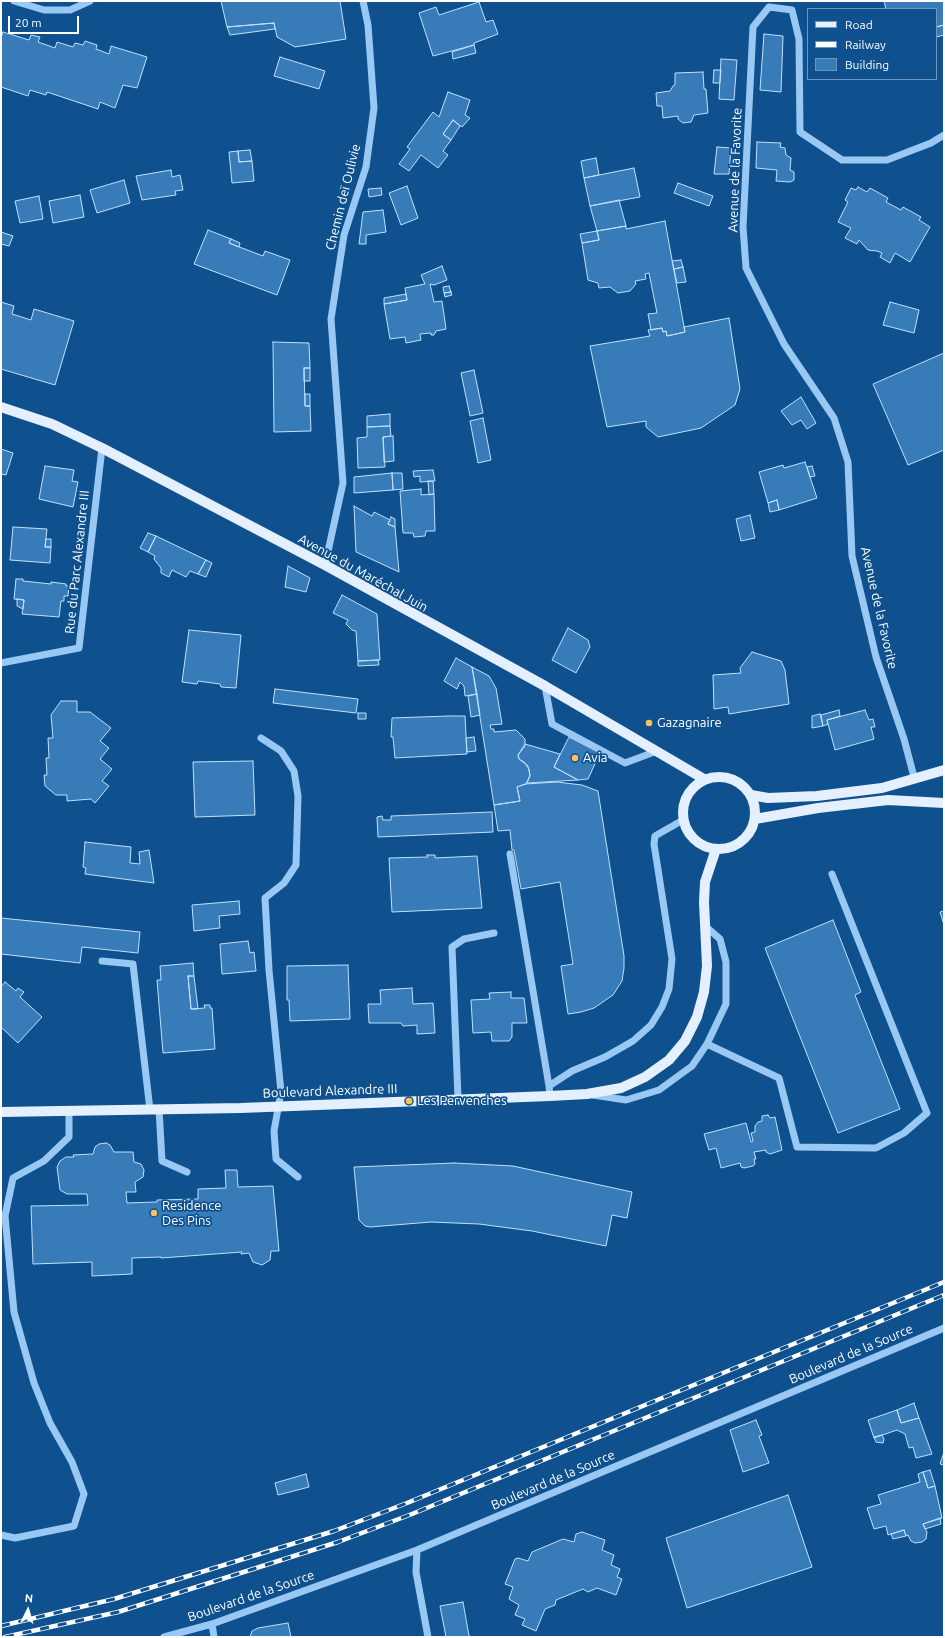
<!DOCTYPE html>
<html>
<head>
<meta charset="utf-8">
<style>
  body { margin:0 }
  #map { position:relative; width:945px; height:1638px; overflow:hidden; background:#0f518e; font-family:Ubuntu,sans-serif }
  canvas { display:block }
  .frame { position:absolute; inset:0; border:2px solid #fff; pointer-events:none }
  .legend { position:absolute; left:807px; top:8px; width:130px; height:72px; box-sizing:border-box; background:#0f518e; border:1px solid #6f97bb; margin:0; padding:5px 7px; list-style:none; font-size:12px; color:#fff }
  .legend li { display:flex; align-items:center; gap:8px; height:20px }
  .legend b { width:20px; border:1px solid #6f97bb }
  .north { position:absolute; left:8px; top:1590px; width:40px; height:40px; -webkit-text-stroke:3px #0f518e; paint-order:stroke; rotate:5deg; font-size:11px; font-weight:700; line-height:16px; text-align:center; color:#fff }
  .north::after { content:''; display:block; margin:auto; width:14px; height:18px; background:#fff; clip-path:polygon(50% 0,100% 100%,50% 72%,0 100%) }
  .scale { position:absolute; left:8px; top:16px; width:71px; height:18px; box-sizing:border-box; border:2px solid #fff; border-top:0; padding-left:5px; font-size:12px; line-height:14px; white-space:nowrap; color:#fff; -webkit-text-stroke:3px #0f518e; paint-order:stroke }
</style>
</head>
<body>
<div id="map">
<canvas width="945" height="1638"></canvas>
<div class="frame"></div>
<ul class="legend">
<li><b style="height:5px;background:#e4f0ff"></b>Road</li>
<li><b style="height:5px;background:#fff"></b>Railway</li>
<li><b style="height:11px;background:#377bb8"></b>Building</li>
</ul>
<div class="north">N</div>
<div class="scale">20 m</div>
</div>
<script>
const ctx = document.querySelector('canvas').getContext('2d');
ctx.lineJoin = 'round';
function fillPath(path, color) { ctx.fillStyle = color; ctx.fill(path, 'evenodd'); }
const shape = rows => new Path2D(rows.map(r => 'M' + r).join(''));
function strokePath(path, color, width, dash) { ctx.strokeStyle = color; ctx.lineWidth = width; ctx.lineCap = dash ? 'butt' : 'round'; ctx.setLineDash(dash || []); ctx.stroke(path); }
function label(font, color, halo, rows, align = 'center') {
  ctx.font = font + ' Ubuntu,sans-serif'; ctx.lineWidth = 3.5; ctx.setLineDash([]); ctx.textBaseline = 'middle'; ctx.strokeStyle = halo; ctx.fillStyle = color; for (const [text, x, y, turn = 0] of rows) {
    ctx.save(); ctx.translate(x, y); ctx.rotate((+turn || 0) * Math.PI / 180); ctx.textAlign = isNaN(turn) ? turn : align; if (halo) ctx.strokeText(text, 0, 0); ctx.fillText(text, 0, 0); ctx.restore();
  }
}
const building = shape([
  [221,1,340,1,346,39,295,47,277,37,274,23,227,27,221,1],
  [884,1,944,1,944,25,936,27,936,9,886,9,884,1],
  [479,2,486,22,493,20,498,34,474,43,474,45,433,56,419,13,436,7,439,15,479,2],
  [274,23,275,29,230,35,227,27,274,23],
  [944,25,944,35,936,37,936,27,944,25],
  [3,32,29,40,31,35,40,37,38,42,55,48,57,42,73,47,75,43,83,45,85,41,97,45,96,49,109,54,111,46,147,57,137,88,123,85,115,108,100,102,98,109,47,92,46,95,30,90,28,96,1,87,1,38,3,32],
  [764,34,783,36,781,92,760,90,764,34],
  [474,45,476,53,453,59,452,52,474,45],
  [280,57,325,71,319,89,274,76,280,57],
  [721,59,737,60,734,100,719,99,721,59],
  [714,70,721,70,720,83,713,83,714,70],
  [703,72,704,89,706,89,708,113,694,115,691,122,683,123,678,119,678,116,663,118,662,106,657,106,656,93,670,91,673,86,675,85,675,73,703,72],
  [448,92,470,100,465,115,470,118,462,127,453,120,443,134,451,140,443,151,448,155,438,168,421,155,409,171,399,164,410,149,407,147,433,112,439,117,448,92],
  [453,120,460,126,451,140,443,134,453,120],
  [757,142,781,143,780,147,785,148,786,155,791,158,790,170,794,172,794,180,790,182,776,181,777,170,756,168,757,142],
  [717,147,731,148,729,174,714,174,717,147],
  [250,150,252,161,239,162,238,151,250,150],
  [238,151,239,162,252,161,254,181,232,183,229,152,238,151],
  [596,158,599,175,584,178,581,161,596,158],
  [634,168,640,197,590,206,584,178,634,168],
  [171,170,172,177,180,175,183,190,175,191,176,195,142,200,136,176,171,170],
  [124,180,130,203,97,213,90,190,124,180],
  [678,183,713,196,709,206,674,193,678,183],
  [407,186,418,218,401,225,389,193,407,186],
  [858,187,867,192,870,188,888,198,886,202,901,210,903,207,921,217,919,220,930,227,910,262,895,253,890,263,880,257,882,253,877,251,868,250,859,240,857,244,845,238,851,228,838,222,848,202,845,200,851,188,856,190,858,187],
  [381,188,382,195,369,197,368,189,381,188],
  [80,195,84,217,53,223,49,201,80,195],
  [39,196,43,219,20,223,15,201,39,196],
  [619,200,626,226,597,231,590,206,619,200],
  [383,210,386,232,366,235,366,244,359,244,363,212,383,210],
  [665,221,685,332,667,336,666,331,663,332,662,328,651,330,648,314,657,313,649,273,645,274,646,279,635,281,636,284,630,291,618,293,610,287,599,288,598,283,588,280,582,243,599,240,597,231,626,226,626,229,665,221],
  [208,230,231,239,229,243,263,256,265,251,290,260,277,295,194,264,208,230],
  [597,231,599,240,582,243,580,234,597,231],
  [1,232,13,236,9,246,1,244,1,232],
  [231,239,240,243,239,247,229,243,231,239],
  [681,260,683,267,674,269,672,261,681,260],
  [442,266,447,280,434,285,430,284,434,302,442,301,446,329,436,331,434,335,431,335,431,333,420,334,421,340,406,343,405,337,390,339,384,304,407,300,405,288,425,284,421,275,442,266],
  [683,267,686,282,677,283,674,269,683,267],
  [449,286,451,292,444,293,443,287,449,286],
  [451,292,452,295,445,297,444,293,451,292],
  [406,294,407,300,384,304,384,298,406,294],
  [1,302,14,306,12,314,31,320,34,309,74,321,55,385,1,369,1,302],
  [890,302,919,310,914,333,883,325,890,302],
  [729,318,740,389,735,405,701,428,658,437,646,427,646,421,607,427,590,346,650,336,648,330,662,328,663,332,666,331,667,336,685,332,684,327,729,318],
  [273,342,309,343,310,368,304,368,305,406,310,406,311,431,274,432,273,342],
  [944,353,944,450,908,465,873,384,944,353],
  [304,368,310,368,310,381,304,381,304,368],
  [474,370,483,413,470,416,461,373,474,370],
  [305,394,310,394,310,406,305,406,305,394],
  [801,397,816,423,807,429,801,420,792,425,781,411,801,397],
  [390,414,390,426,367,427,367,416,390,414],
  [483,418,491,460,478,463,470,421,483,418],
  [390,426,391,436,383,437,385,467,358,468,357,438,367,437,367,427,390,426],
  [393,436,394,461,384,462,383,437,393,436],
  [1,449,13,453,6,475,1,474,1,449],
  [805,462,817,498,779,510,777,500,768,503,759,472,783,465,784,468,805,462],
  [45,466,74,470,72,481,78,482,73,507,39,499,45,466],
  [812,466,815,476,810,477,807,467,812,466],
  [433,470,435,481,420,482,420,476,414,477,413,471,433,470],
  [392,473,393,490,354,493,354,477,392,473],
  [392,473,402,473,403,489,393,490,392,473],
  [428,481,433,481,434,494,429,495,428,481],
  [421,489,421,495,434,494,435,531,426,531,425,536,414,537,413,533,403,533,400,491,421,489],
  [777,500,779,510,770,512,768,503,777,500],
  [354,506,372,516,374,512,390,520,388,524,395,527,399,572,356,552,354,506],
  [750,515,755,538,741,541,736,519,750,515],
  [391,517,395,519,395,527,388,524,391,517],
  [13,527,47,529,45,547,51,547,50,563,10,560,13,527],
  [148,533,156,536,148,552,140,548,148,533],
  [156,536,206,560,198,574,190,571,186,577,172,570,169,577,161,573,161,568,154,559,155,556,148,552,156,536],
  [46,539,51,539,51,547,45,547,46,539],
  [206,560,212,563,206,577,198,574,206,560],
  [288,566,310,578,306,592,285,587,288,566],
  [16,579,23,579,23,581,51,584,51,582,66,584,66,586,69,586,68,596,64,596,64,601,61,601,59,617,22,614,24,600,14,599,16,579],
  [342,595,377,614,380,660,358,661,356,631,352,630,346,624,348,620,333,613,342,595],
  [17,599,24,600,23,609,17,606,17,599],
  [568,628,588,640,590,647,576,673,552,660,568,628],
  [189,630,241,635,236,688,221,687,220,684,198,681,197,684,182,682,189,630],
  [752,652,781,661,785,670,789,704,729,714,728,707,714,709,713,675,741,673,740,668,752,652],
  [456,658,472,667,477,694,465,696,464,686,460,682,457,689,444,681,456,658],
  [378,660,379,665,358,666,358,661,378,660],
  [472,667,489,676,496,688,502,724,490,725,491,729,494,729,494,732,516,730,525,739,525,746,518,755,519,759,528,766,530,775,526,784,517,787,520,801,494,805,472,667],
  [275,689,358,699,356,713,273,703,275,689],
  [477,694,480,715,471,717,468,696,477,694],
  [61,701,77,701,77,712,90,712,111,728,100,741,109,748,100,759,112,769,102,781,109,786,95,803,91,799,67,801,67,795,56,795,45,786,44,775,47,775,46,758,49,758,48,738,53,738,51,715,61,701],
  [839,710,840,716,827,720,828,724,823,726,821,715,839,710],
  [865,710,869,720,873,719,875,727,871,727,874,739,835,750,827,720,865,710],
  [358,713,366,713,366,719,358,719,358,713],
  [820,714,823,726,812,728,812,716,820,714],
  [448,716,465,716,467,754,395,758,393,737,391,737,392,718,448,716],
  [474,737,476,751,467,752,466,738,474,737],
  [569,737,600,753,588,779,578,780,554,767,569,737],
  [525,744,560,754,554,767,578,780,527,783,530,776,529,769,524,762,519,759,518,755,525,744],
  [253,761,255,815,195,817,193,762,253,761],
  [557,782,582,785,598,791,624,956,624,968,622,981,613,995,594,1008,581,1012,568,1014,561,966,573,964,560,882,521,889,514,850,512,850,510,830,498,831,494,805,520,801,517,787,525,784,557,782],
  [492,812,493,832,378,837,377,817,382,816,383,820,391,820,391,816,492,812],
  [85,842,131,847,130,863,140,864,139,852,149,850,154,883,85,874,86,868,83,867,85,842],
  [427,855,435,855,435,858,477,856,482,908,392,912,389,858,428,857,427,855],
  [239,901,240,914,219,916,220,928,194,931,192,905,239,901],
  [944,911,944,925,940,912,944,911],
  [1,918,140,932,138,953,82,947,80,963,1,954,1,918],
  [833,920,861,992,855,995,900,1109,838,1133,765,948,833,920],
  [248,941,250,953,254,952,256,971,222,974,220,944,248,941],
  [193,963,194,976,188,976,191,1009,205,1008,204,1005,210,1005,210,1008,212,1008,215,1049,163,1053,157,980,161,980,160,966,193,963],
  [348,965,350,1019,290,1021,289,1000,287,1000,287,966,348,965],
  [188,976,194,976,198,1009,191,1009,188,976],
  [5,982,16,991,18,988,24,992,20,997,42,1017,18,1043,1,1027,1,987,5,982],
  [412,988,413,1004,433,1003,435,1033,417,1034,417,1025,403,1026,401,1023,369,1023,368,1004,381,1004,380,990,412,988],
  [511,992,511,998,524,998,527,1023,512,1023,512,1037,509,1041,492,1041,491,1032,473,1033,471,1000,490,999,489,993,511,992],
  [768,1115,770,1118,775,1117,782,1150,770,1154,766,1152,766,1150,754,1152,756,1159,754,1159,755,1164,753,1166,744,1168,741,1167,740,1163,721,1168,716,1148,709,1150,704,1134,746,1123,751,1142,753,1141,751,1133,755,1132,755,1126,758,1122,762,1121,762,1116,768,1115],
  [106,1143,110,1145,114,1152,133,1152,134,1162,141,1164,144,1170,143,1177,135,1182,136,1192,126,1192,127,1203,157,1202,157,1200,198,1199,198,1189,226,1188,225,1170,237,1170,238,1187,273,1186,279,1251,271,1251,270,1260,262,1265,253,1262,249,1253,241,1254,242,1252,161,1258,161,1257,132,1258,132,1274,92,1276,92,1262,33,1264,31,1206,88,1205,87,1194,67,1194,60,1190,57,1167,60,1161,66,1157,74,1157,73,1155,93,1154,95,1147,99,1144,106,1143],
  [454,1163,513,1166,632,1192,627,1218,612,1215,606,1246,532,1231,479,1224,431,1222,370,1227,365,1226,359,1220,354,1167,454,1163],
  [914,1403,919,1418,901,1423,897,1410,914,1403],
  [897,1410,901,1423,919,1418,932,1454,916,1458,913,1447,909,1448,905,1434,897,1430,874,1438,868,1420,897,1410],
  [756,1420,762,1435,759,1436,769,1463,743,1472,730,1430,756,1420],
  [882,1435,884,1439,883,1443,876,1442,874,1437,882,1435],
  [944,1452,944,1465,940,1464,944,1452],
  [930,1470,935,1486,928,1488,923,1472,930,1470],
  [923,1472,928,1488,935,1486,942,1518,923,1524,927,1532,926,1539,922,1542,915,1543,911,1541,908,1535,906,1536,904,1530,888,1535,886,1526,874,1529,867,1508,881,1504,878,1495,920,1482,918,1474,923,1472],
  [306,1474,309,1487,278,1495,275,1483,306,1474],
  [788,1495,812,1567,687,1608,666,1538,788,1495],
  [940,1518,941,1524,925,1529,923,1524,940,1518],
  [904,1530,906,1536,893,1539,891,1534,904,1530],
  [582,1532,605,1540,602,1550,614,1555,611,1565,620,1569,617,1577,622,1579,616,1595,597,1588,588,1592,583,1589,556,1600,555,1605,545,1609,536,1631,522,1625,525,1619,515,1615,519,1605,509,1599,513,1587,505,1584,515,1559,518,1558,528,1561,532,1552,563,1539,574,1542,576,1534,582,1532],
  [463,1602,469,1636,471,1637,446,1637,440,1606,463,1602],
  [288,1623,291,1637,250,1637,252,1631,258,1628,288,1623]
]);
fillPath(building, '#377bb8');
strokePath(building, '#bfe1fe', 1);
strokePath(shape([
  [14,1,44,10,70,10,90,1],
  [325,565,343,483,331,319,344,235,366,167,374,108,368,25,363,1],
  [1,663,79,648,102,448],
  [545,686,552,724,625,763,657,751],
  [261,738,281,751,294,771,298,796,296,865,284,883,265,898,269,970,281,1092,274,1131,276,1159,298,1177],
  [914,777,904,739,876,657,852,556,848,462,834,418,784,344,746,268,743,227,753,27,769,7,792,10,799,39,800,132,842,160,887,160,931,143,944,135],
  [510,854,549,1086],
  [102,961,133,964,150,1110],
  [707,1044,779,1078,797,1147,876,1148,904,1133,927,1113,832,874],
  [593,1095,626,1100,659,1090,692,1066,707,1044,726,1004,726,962,720,939,705,926],
  [550,1096,549,1086,572,1071,605,1057,633,1041,651,1025,662,1007,669,989,672,959,654,844,655,836,683,820],
  [458,1098,452,947,464,939,494,933],
  [159,1109,162,1161,187,1172],
  [1,1535,15,1538,74,1526,84,1494,72,1462,50,1423,34,1383,14,1312,5,1216,13,1178,44,1161,69,1137,69,1111],
  [417,1550,416,1572,428,1637],
  [212,1624,214,1637],
  [164,1637,212,1624,417,1550,944,1328]
]), '#98c8f3', 7);
strokePath(shape([
  [1,407,52,424,102,448,325,565,545,686,704,779],
  '683 813a36 36 0 1 1 72 0a36 36 0 1 1-72 0Z',
  [751,795,768,798,817,796,882,788,944,770],
  [755,819,818,808,888,800,944,803],
  [1,1112,241,1108,550,1096,587,1094,621,1088,645,1077,669,1060,685,1041,697,1017,704,992,707,966,704,902,705,882,716,849]
]), '#e4f0ff', 10);
const rail = shape([
  [1,1626,114,1599,334,1531,407,1503,944,1282],
  [5,1637,118,1612,338,1542,412,1514,944,1295]
]);
strokePath(rail, '#fff', 4.5);
strokePath(rail, '#0f518e', 3, [9]);
for (const [x, y, r, color] of [
  [649,723,4,"#ffc25a"],
  [575,758,4,"#ffc25a"],
  [409,1101,4,"#ffc25a"],
  [154,1213,4,"#ffc25a"]
]) { const dot = new Path2D(); dot.arc(x, y, r, 0, 2 * Math.PI); ctx.fillStyle = color; ctx.fill(dot); strokePath(dot, '#0f518e', 1.5); }
label('13px', '#fff', '#0f518e', [
  ["Avenue de la Favorite",735,170,-88],
  ["Chemin deï Oulivie",343,197,-76],
  ["Rue du Parc Alexandre III",77,562,-84],
  ["Avenue du Maréchal Juin",363,573,29],
  ["Avenue de la Favorite",879,608,77],
  ["Boulevard Alexandre III",330,1091,-2],
  ["Boulevard de la Source",851,1354,-23],
  ["Boulevard de la Source",553,1480,-23],
  ["Boulevard de la Source",251,1596,-19]
]);
label('13px', '#fff', '#0f518e', [
  ["Gazagnaire",657,723],
  ["Avia",583,758],
  ["Les Pervenches",417,1101],
  ["Residence",162,1206],
  ["Des Pins",162,1221]
], 'left');
</script>
</body>
</html>
